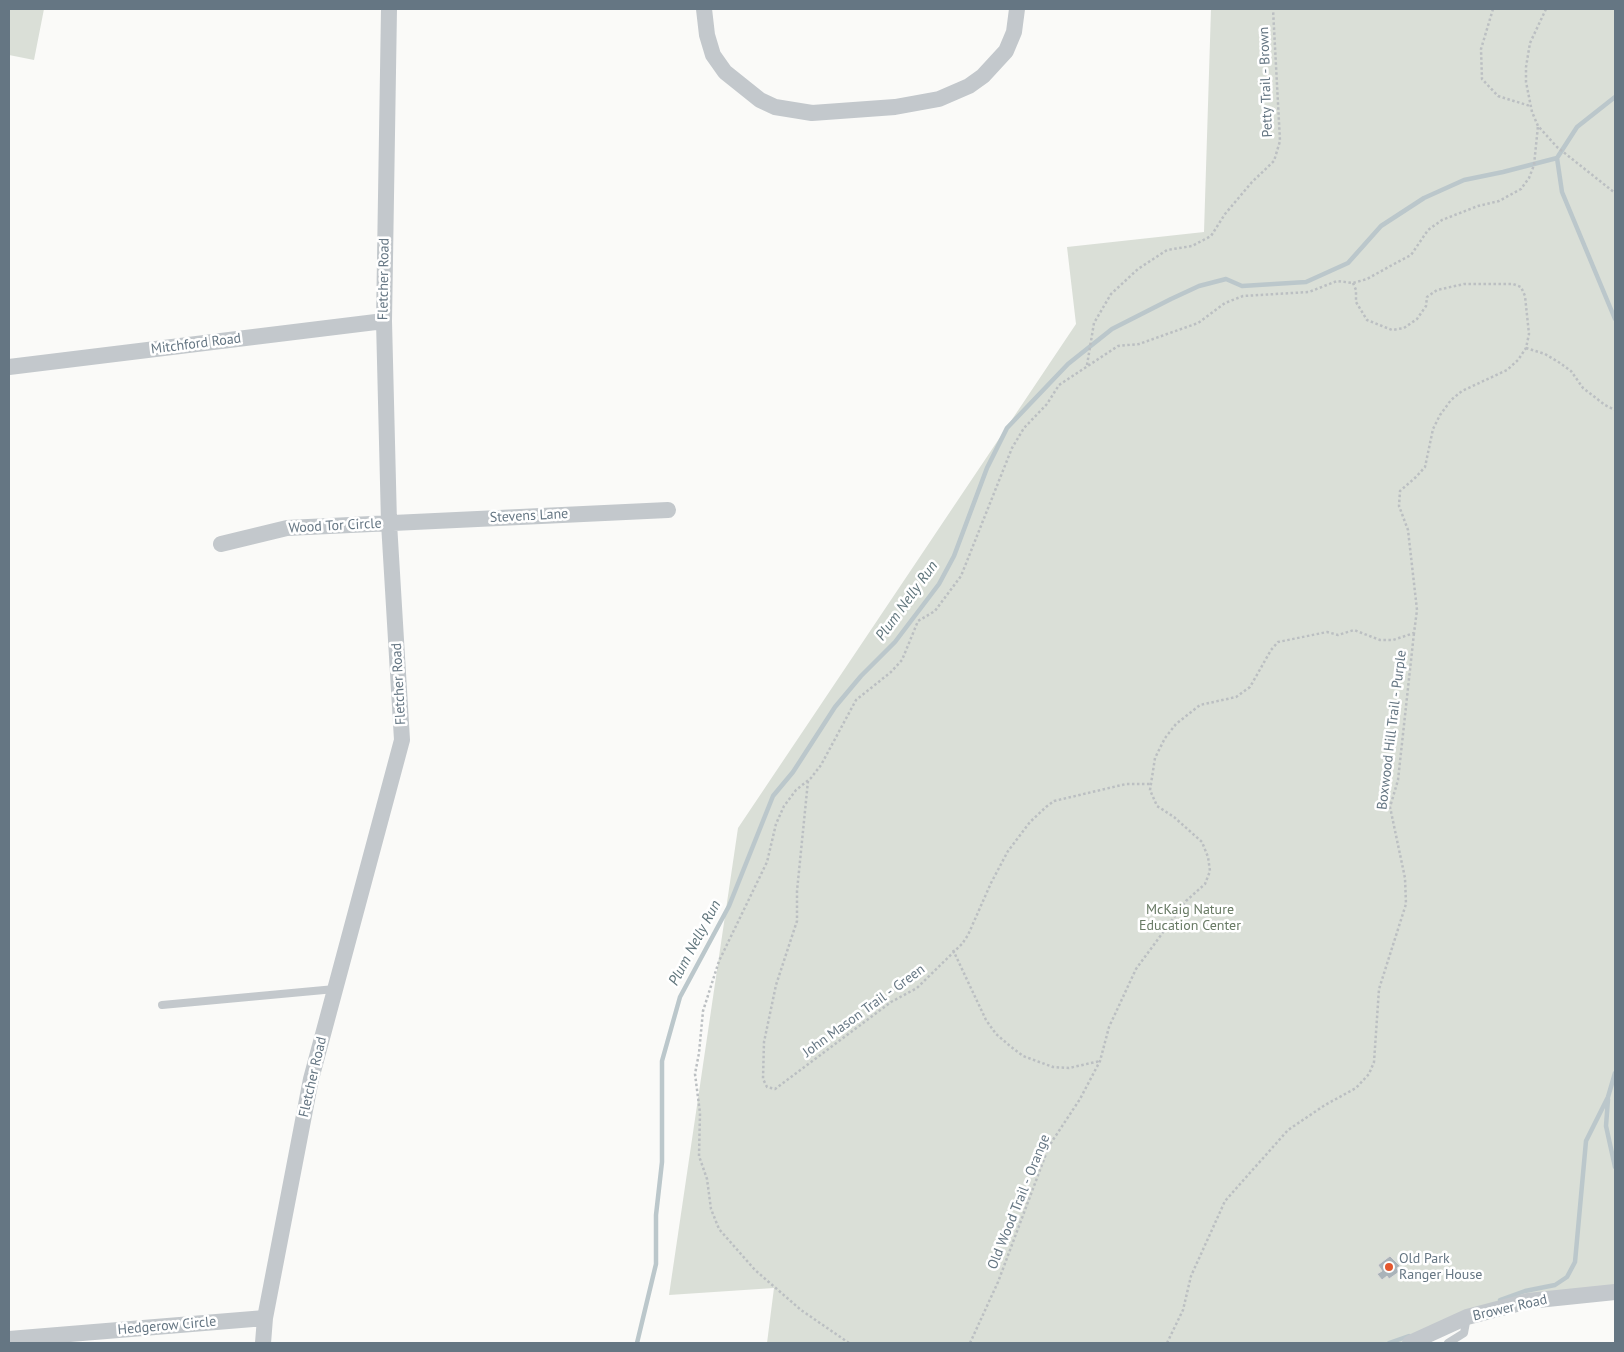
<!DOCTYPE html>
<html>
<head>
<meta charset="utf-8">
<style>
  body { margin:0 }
  #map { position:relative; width:1624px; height:1352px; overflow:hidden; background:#fafaf8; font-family:"PT Sans",sans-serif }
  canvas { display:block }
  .frame { position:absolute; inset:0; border:10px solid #657683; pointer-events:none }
</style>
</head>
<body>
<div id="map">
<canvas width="1624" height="1352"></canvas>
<div class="frame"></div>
</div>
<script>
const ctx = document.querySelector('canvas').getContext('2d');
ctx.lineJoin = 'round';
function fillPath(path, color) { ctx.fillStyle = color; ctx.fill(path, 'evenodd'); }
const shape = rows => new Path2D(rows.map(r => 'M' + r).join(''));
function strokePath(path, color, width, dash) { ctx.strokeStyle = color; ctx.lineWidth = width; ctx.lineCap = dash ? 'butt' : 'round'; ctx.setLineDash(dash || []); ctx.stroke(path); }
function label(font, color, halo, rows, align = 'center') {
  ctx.font = font + ' "PT Sans",sans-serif'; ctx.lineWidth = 5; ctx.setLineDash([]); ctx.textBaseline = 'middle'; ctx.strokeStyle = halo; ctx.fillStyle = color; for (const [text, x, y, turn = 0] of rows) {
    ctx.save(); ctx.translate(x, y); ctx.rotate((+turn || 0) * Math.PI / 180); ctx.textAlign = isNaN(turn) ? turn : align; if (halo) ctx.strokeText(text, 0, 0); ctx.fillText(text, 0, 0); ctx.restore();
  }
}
fillPath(shape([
  [9,9,44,9,34,60,9,55],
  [1211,9,1615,9,1615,1292,1521,1303,1410,1343,767,1343,774,1288,669,1295,738,828,1076,324,1067,247,1204,232]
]), '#dadfd7');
strokePath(shape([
  [1615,97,1577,127,1557,158,1562,192,1615,319],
  [1608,1099,1606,1126,1615,1167],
  [1500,1300,1525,1291,1555,1285,1567,1277,1575,1262,1586,1141,1608,1097,1615,1073],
  [637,1343,656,1264,656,1215,662,1162,662,1061,680,997,729,906,773,796,793,772,835,707,861,676,895,642,939,584,954,556,987,468,1007,428,1068,364,1112,329,1171,299,1199,286,1226,279,1242,286,1306,282,1348,263,1381,226,1424,198,1464,180,1503,172,1557,158],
  [1389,1343,1409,1336]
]), '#bbc7cb', 4.5);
const building = shape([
  [1390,1256,1400,1266,1397,1268,1399,1272,1389,1279,1387,1276,1382,1280,1377,1274,1382,1271,1378,1265,1390,1256]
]);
fillPath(building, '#aab3b9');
strokePath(building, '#dcdcda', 1);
strokePath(shape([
  [1493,9,1481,49,1482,79,1498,96,1530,106],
  [1546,9,1530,43,1526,67,1526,82,1532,112,1538,126,1557,147,1615,193],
  [1526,348,1545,354,1560,363,1571,371,1583,388,1605,405,1615,410],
  [1087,365,1094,323,1111,294,1138,269,1167,250,1192,246,1211,236,1225,214,1252,182,1274,161,1280,141,1273,9],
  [808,781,797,891,797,921,776,985,764,1042,763,1079,767,1087,775,1089,891,1002,917,988,962,944,968,935,991,883,1008,851,1030,822,1046,807,1054,801,1126,784,1150,784],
  [953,950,986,1020,996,1034,1010,1046,1023,1056,1053,1067,1069,1068,1100,1061],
  [849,1343,801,1310,755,1270,719,1229,711,1209,707,1179,699,1156,700,1113,695,1074,699,1053,703,1011,719,961,767,862,776,824,784,806,796,790,811,778,821,765,856,700,891,672,902,660,918,621,935,611,961,576,1012,448,1024,428,1047,404,1059,385,1118,346,1139,344,1198,323,1225,303,1243,296,1309,292,1337,281,1353,283,1367,279,1394,264,1411,255,1428,230,1442,220,1478,206,1499,201,1521,189,1529,178,1534,165,1538,126],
  [970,1343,998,1282,1049,1146,1080,1099,1100,1061,1109,1027,1136,969,1186,901,1205,884,1210,871,1208,857,1202,842,1174,817,1157,806,1150,790,1155,758,1165,738,1176,724,1200,705,1236,697,1250,687,1271,650,1278,642,1327,632,1338,635,1354,630,1380,640,1393,640,1414,633,1417,610,1408,530,1399,506,1400,491,1416,477,1425,467,1433,429,1440,415,1451,400,1462,391,1507,370,1518,360,1526,348,1529,334,1525,296,1521,287,1513,284,1464,284,1437,290,1427,297,1426,306,1417,319,1404,328,1392,330,1367,320,1356,302,1356,290,1353,283],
  [1167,1343,1183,1310,1191,1276,1225,1201,1288,1130,1325,1105,1356,1088,1369,1074,1374,1062,1379,989,1406,904,1405,878,1390,807,1398,780,1414,633]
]), '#bbbfc2', 2.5, [2.5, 2.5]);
strokePath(shape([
  [162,1005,335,989],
  [1448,1343,1464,1333,1467,1317]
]), '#c3c8cc', 8);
strokePath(shape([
  [704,9,707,35,713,55,725,72,760,100,775,107,812,113,895,107,939,99,969,86,983,76,1006,51,1014,32,1017,9],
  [9,367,384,321],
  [221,544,287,528,668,510],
  [9,1339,265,1318],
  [263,1343,265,1318,311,1079,402,740,389,523,384,321,389,9],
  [1410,1343,1467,1317,1528,1301,1615,1292]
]), '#c3c8cc', 16);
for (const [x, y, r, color] of [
  [1389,1267,5,"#e4572e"]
]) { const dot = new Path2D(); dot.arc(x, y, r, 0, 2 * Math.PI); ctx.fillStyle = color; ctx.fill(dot); strokePath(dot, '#fff', 2); }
label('14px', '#657683', '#fff', [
  ["Petty Trail - Brown",1266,82,-92],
  ["Fletcher Road",384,279,-89],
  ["Mitchford Road",196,344,-7],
  ["Stevens Lane",529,516,-3],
  ["Wood Tor Circle",335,526,-3],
  ["Fletcher Road",399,684,-93],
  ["Boxwood Hill Trail - Purple",1392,730,-83],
  ["John Mason Trail - Green",864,1011,-36],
  ["Fletcher Road",313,1077,-77],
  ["Old Wood Trail - Orange",1019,1202,-68],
  ["Brower Road",1510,1308,-13],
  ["Hedgerow Circle",167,1326,-5]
]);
label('14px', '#687a64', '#fff', [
  ["McKaig Nature",1190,910],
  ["Education Center",1190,926]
]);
label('14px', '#657683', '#fff', [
  ["Old Park",1399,1259],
  ["Ranger House",1399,1275]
], 'left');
label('italic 15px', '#60757c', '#fff', [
  ["Plum Nelly Run",907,601,-54],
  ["Plum Nelly Run",695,943,-62]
]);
</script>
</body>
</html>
